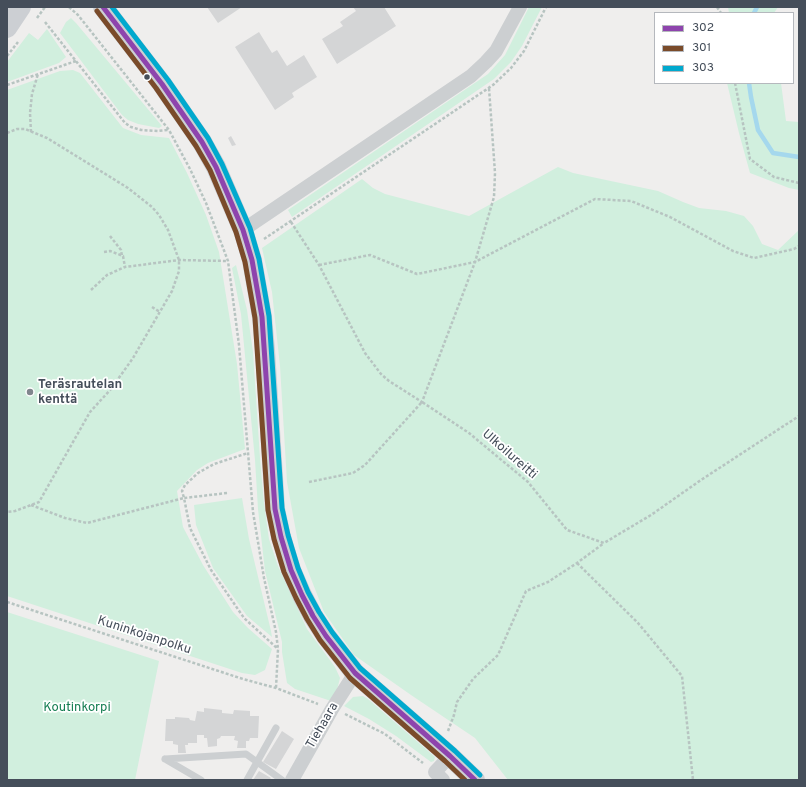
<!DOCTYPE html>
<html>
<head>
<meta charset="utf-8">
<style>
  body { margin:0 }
  #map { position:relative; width:806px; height:787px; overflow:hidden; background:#efeeed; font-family:Overpass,sans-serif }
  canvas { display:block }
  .frame { position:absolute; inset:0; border:8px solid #454e5a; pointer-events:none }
  .legend { position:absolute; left:654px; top:12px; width:140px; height:72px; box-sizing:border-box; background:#fff; border:1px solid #b5b8bd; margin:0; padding:5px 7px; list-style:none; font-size:12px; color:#454e5a }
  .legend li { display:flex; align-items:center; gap:8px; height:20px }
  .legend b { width:20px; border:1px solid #b5b8bd }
</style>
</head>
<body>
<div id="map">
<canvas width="806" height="787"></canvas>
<div class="frame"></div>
<ul class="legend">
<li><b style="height:5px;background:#8e44ad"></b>302</li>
<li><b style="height:5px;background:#7a4b2a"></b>301</li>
<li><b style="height:5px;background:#00a9ce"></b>303</li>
</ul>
</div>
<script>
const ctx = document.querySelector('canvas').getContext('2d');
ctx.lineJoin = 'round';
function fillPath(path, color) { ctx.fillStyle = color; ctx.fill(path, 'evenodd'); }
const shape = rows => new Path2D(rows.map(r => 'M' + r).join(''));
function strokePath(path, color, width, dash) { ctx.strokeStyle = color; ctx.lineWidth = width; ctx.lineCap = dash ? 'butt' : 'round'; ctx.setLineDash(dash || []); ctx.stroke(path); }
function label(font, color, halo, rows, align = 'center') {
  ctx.font = font + ' Overpass,sans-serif'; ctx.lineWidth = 3.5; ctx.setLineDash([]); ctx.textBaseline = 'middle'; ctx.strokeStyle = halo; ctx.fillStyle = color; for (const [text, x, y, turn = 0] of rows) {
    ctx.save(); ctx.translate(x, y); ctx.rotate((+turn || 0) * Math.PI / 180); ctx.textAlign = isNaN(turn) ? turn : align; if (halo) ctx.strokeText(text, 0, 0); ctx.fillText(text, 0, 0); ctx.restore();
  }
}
fillPath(shape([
  [529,7,542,7,522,46,511,62,494,79,292,217,288,210,488,74,505,55],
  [728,7,778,7,774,13,729,13],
  [71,18,76,23,162,126,159,128,138,124,128,120,122,115,60,33,66,22],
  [47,29,66,57,59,63,7,82,7,62,29,33,38,40],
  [73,70,80,73,123,128,141,135,169,138,187,173,206,215,219,252,237,364,245,449,208,463,197,470,177,491,183,527,203,565,233,612,248,628,272,649,265,670,255,675,242,673,7,596,7,90,60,71],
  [727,83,781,83,786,121,799,122,799,190,789,188,750,173,739,133],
  [558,167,573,173,658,191,683,202,699,208,726,211,744,216,753,226,762,244,778,250,799,230,799,780,508,780,475,738,411,695,354,655,324,612,299,548,287,482,280,366,272,292,262,248,362,179,373,188,385,194,469,216],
  [236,265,247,310,253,352,260,458,264,504,269,539,278,566,307,629,335,667,340,678,337,690,331,701,295,689,287,683,282,652,282,642,265,571,258,509,255,460,241,314,232,268],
  [242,498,249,539,271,631,272,637,247,616,213,568,196,525,194,505],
  [7,612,159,661,135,780,7,780],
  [363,696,368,699,435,757,434,761,431,762,396,736,369,719,344,706,353,697]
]), '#d1efde');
strokePath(shape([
  [754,13,757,7],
  [749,83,751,97,758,130,773,153,799,157]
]), '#a5d8ed', 4.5);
fillPath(shape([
  [207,7,242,7,218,23],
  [353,7,384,7,396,26,337,64,322,39,343,26,340,22,356,11],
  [259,32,272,53,277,50,287,66,304,55,317,77,292,93,294,97,275,110,235,47],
  [231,136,236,145,232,146,228,138],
  [204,708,222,710,222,713,233,714,234,710,250,711,250,716,259,716,258,738,250,738,249,741,246,741,246,748,237,748,238,741,234,740,235,736,221,736,220,738,217,739,217,746,208,747,207,738,204,738,204,735,197,735,197,743,188,743,188,745,185,745,186,753,178,753,178,745,173,744,173,741,165,741,166,719,175,719,175,717,189,718,190,720,195,721,197,711,204,712],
  [282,731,294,739,276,769,263,762],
  [259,771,271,778,269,780,253,780]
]), '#d4d5d6');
strokePath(shape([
  [69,7,78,15,169,130,190,169,206,203,228,261,239,345,253,512,264,578,276,632,278,649,276,688],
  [717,7,721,13],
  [37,18,45,7],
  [45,22,125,123,131,127,141,130,158,131,168,130],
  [7,56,18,42],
  [735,83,750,159,774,177,799,183],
  [7,85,76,61],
  [31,132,30,113,32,94,38,74],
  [7,133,17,129,25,129,47,138,128,188,152,207,159,215,168,230,179,260,179,271,172,291,133,358,111,389,90,412,39,502,15,511,7,512],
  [291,222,319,265,365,353,381,374,389,381,422,402,475,262,494,197,495,173,489,88],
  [110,236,121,250,122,256],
  [264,239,493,85,511,68,524,51,546,7],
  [104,252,110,251,123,256,125,267],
  [319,265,370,255,417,274,475,262,595,199,631,201,670,217,733,251,754,258,794,249,799,246],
  [91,290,107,275,125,267,179,260,228,261],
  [152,307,160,312],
  [309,482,353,473,365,465,422,402,469,433,528,482,567,530,604,543,651,515,701,480,799,416],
  [227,493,184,498,190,528,211,570,244,618,278,649],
  [31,505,65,518,87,523,184,498,182,491,185,485,198,473,214,464,248,453],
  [577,563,638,623,682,676,693,780],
  [7,602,243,679,276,688,318,704],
  [345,714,385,734,423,763],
  [448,731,454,715,457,702,473,679,498,655,526,591,548,582,577,563,604,543]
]), '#b7c4c1', 2.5, [3, 2]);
strokePath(shape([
  [165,759,246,754,282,780],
  [165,759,201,780],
  [247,780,276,728]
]), '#cccfd1', 7);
strokePath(shape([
  [243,230,471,76,486,62,496,51,520,7],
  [292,780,332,709,355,673],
  [443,780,435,772,450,756]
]), '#cccfd1', 14);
strokePath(shape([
  [103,7,162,84,202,142,216,167,243,230,252,260,262,317,265,350,275,509,281,537,291,570,302,595,313,616,326,636,355,673,450,756,475,780],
  [7,28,21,7]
]), '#cccfd3', 20);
strokePath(shape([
  [103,7,162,84,202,142,216,167,243,230,252,260,262,317,275,509,281,537,291,570,302,595,313,616,326,636,355,673,450,756,475,780]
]), '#8e44ad', 5);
strokePath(shape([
  [97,11,156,88,196,146,210,170,236,232,245,262,255,318,268,510,274,539,284,572,296,598,307,619,320,640,350,678,445,761,465,780]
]), '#7a4b2a', 5);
strokePath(shape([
  [112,7,168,80,208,138,222,164,250,228,259,259,269,316,282,508,288,535,298,568,308,592,319,612,332,632,360,668,455,751,480,775]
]), '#00a9ce', 5);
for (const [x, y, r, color] of [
  [147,77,3.5,"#454e5a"],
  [30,392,4,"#80868d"]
]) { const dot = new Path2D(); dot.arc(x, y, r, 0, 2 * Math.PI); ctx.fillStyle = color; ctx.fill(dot); strokePath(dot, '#fff', 1.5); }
label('bold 13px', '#454e5a', '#fff', [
  ["Teräsrautelan",38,385],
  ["kenttä",38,400]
], 'left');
label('13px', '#454e5a', '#fff', [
  ["Ulkoilureitti",509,455,41],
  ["Kuninkojanpolku",144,636,18],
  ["Tiehaara",323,726,-60]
]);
label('13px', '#147d51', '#fff', [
  ["Koutinkorpi",77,708]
]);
</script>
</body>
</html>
